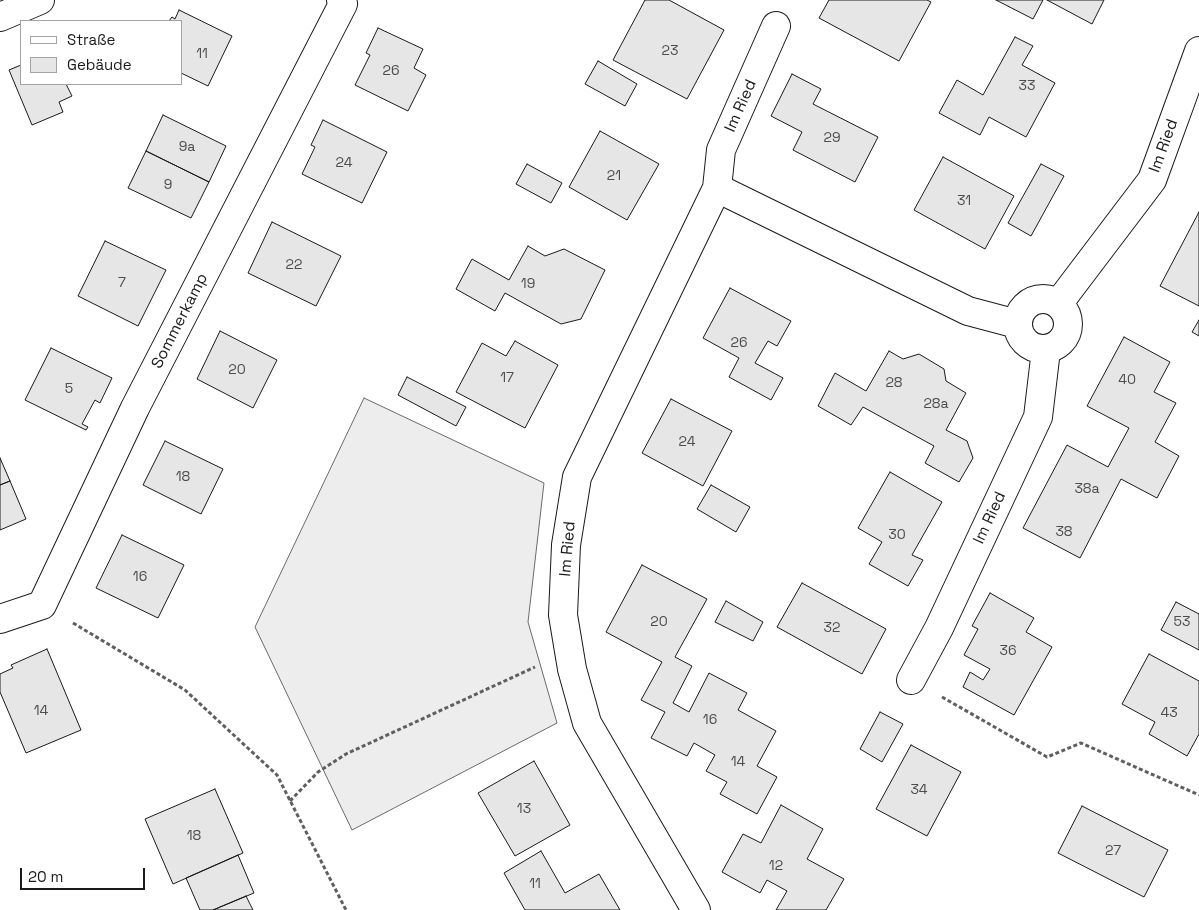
<!DOCTYPE html>
<html>
<head>
<meta charset="utf-8">
<style>
  body { margin:0 }
  #map { position:relative; width:1199px; height:910px; overflow:hidden; background:#fff; font-family:"Space Grotesk",sans-serif }
  canvas { display:block }
  .legend { position:absolute; left:20px; top:20px; width:162px; height:65px; box-sizing:border-box; background:#fff; border:1px solid #a3a3a3; margin:0; padding:6px 9px; list-style:none; font-size:15px; color:#1a1a1a }
  .legend li { display:flex; align-items:center; gap:10px; height:25px }
  .legend b { width:25px; border:1px solid #a3a3a3 }
  .scale { position:absolute; left:20px; top:868px; width:125px; height:22px; box-sizing:border-box; border:2px solid #1a1a1a; border-top:0; padding-left:6px; font-size:15px; line-height:18px; white-space:nowrap; color:#1a1a1a; -webkit-text-stroke:4px #fff; paint-order:stroke }
</style>
</head>
<body>
<div id="map">
<canvas width="1199" height="910"></canvas>
<ul class="legend">
<li><b style="height:6px;background:#fff"></b>Straße</li>
<li><b style="height:14px;background:#e6e6e6"></b>Gebäude</li>
</ul>
<div class="scale">20 m</div>
</div>
<script>
const ctx = document.querySelector('canvas').getContext('2d');
ctx.lineJoin = 'round';
function fillPath(path, color) { ctx.fillStyle = color; ctx.fill(path, 'evenodd'); }
const shape = rows => new Path2D(rows.map(r => 'M' + r).join(''));
function strokePath(path, color, width, dash) { ctx.strokeStyle = color; ctx.lineWidth = width; ctx.lineCap = dash ? 'butt' : 'round'; ctx.setLineDash(dash || []); ctx.stroke(path); }
function label(font, color, halo, rows, align = 'center') {
  ctx.font = font + ' "Space Grotesk",sans-serif'; ctx.lineWidth = 4; ctx.setLineDash([]); ctx.textBaseline = 'middle'; ctx.strokeStyle = halo; ctx.fillStyle = color; for (const [text, x, y, turn = 0] of rows) {
    ctx.save(); ctx.translate(x, y); ctx.rotate((+turn || 0) * Math.PI / 180); ctx.textAlign = isNaN(turn) ? turn : align; if (halo) ctx.strokeText(text, 0, 0); ctx.fillText(text, 0, 0); ctx.restore();
  }
}
const built = shape([
  [364,398,544,483,528,622,557,723,352,830,255,627,364,398]
]);
fillPath(built, '#ededed');
strokePath(built, '#6a6a6a', 1);
const building = shape([
  [645,0,669,0,724,30,687,99,613,60,645,0],
  [829,0,927,0,931,2,899,61,819,18,829,0],
  [996,0,1043,0,1033,19,996,0],
  [1047,0,1104,0,1092,24,1047,0],
  [179,10,232,36,208,86,181,73,181,21,169,21,172,17,175,19,179,10],
  [378,28,423,49,414,68,426,75,408,111,355,85,370,55,366,53,378,28],
  [1015,37,1033,46,1022,65,1055,83,1026,137,989,117,980,135,939,113,957,80,983,95,1015,37],
  [598,61,637,84,625,106,585,84,598,61],
  [21,65,21,84,66,84,72,96,59,102,63,112,32,125,9,70,21,65],
  [792,74,821,89,813,104,878,137,855,182,793,150,802,132,771,116,792,74],
  [163,115,226,146,209,182,146,151,163,115],
  [323,120,387,152,362,203,302,174,315,147,311,145,323,120],
  [600,131,659,164,627,220,569,187,600,131],
  [146,151,209,182,191,218,128,188,146,151],
  [943,157,1014,196,985,249,914,210,943,157],
  [527,164,562,183,551,203,516,184,527,164],
  [1041,164,1064,176,1031,236,1008,223,1041,164],
  [1199,212,1199,306,1160,286,1199,212],
  [272,222,341,256,316,306,248,273,272,222],
  [105,241,166,270,138,326,78,296,105,241],
  [528,246,545,256,564,249,605,270,581,319,561,324,505,293,495,311,456,289,472,259,509,280,528,246],
  [730,288,791,321,777,346,768,341,755,363,783,378,771,400,729,377,739,358,703,338,730,288],
  [1199,320,1199,336,1192,332,1199,320],
  [220,331,277,360,253,408,197,379,220,331],
  [1124,337,1170,362,1154,392,1176,403,1155,442,1179,456,1157,498,1121,479,1080,558,1023,528,1067,445,1108,467,1129,428,1087,406,1124,337],
  [515,341,558,365,525,428,456,392,482,343,506,356,515,341],
  [51,348,112,378,100,403,95,400,82,424,88,427,86,430,25,400,51,348],
  [889,351,903,359,919,354,944,369,946,381,966,393,946,430,967,441,973,458,959,482,925,463,934,446,863,407,851,425,818,406,835,373,866,391,889,351],
  [407,377,466,407,456,426,398,395,407,377],
  [671,399,732,431,703,486,642,453,671,399],
  [165,441,223,469,201,514,143,485,165,441],
  [0,458,10,481,0,485,0,458],
  [890,472,942,502,912,555,923,560,908,586,869,564,882,542,858,528,890,472],
  [10,481,26,519,0,530,0,485,10,481],
  [711,485,750,507,736,532,697,509,711,485],
  [122,535,184,565,158,618,96,588,122,535],
  [642,565,707,599,675,657,692,666,673,703,689,712,709,673,747,693,738,710,776,731,757,766,777,777,757,814,720,794,727,782,706,771,715,755,694,743,687,756,651,738,665,712,641,700,662,662,606,632,642,565],
  [802,583,886,629,862,674,777,627,802,583],
  [990,593,1034,618,1026,632,1052,647,1014,715,963,687,970,672,983,680,990,669,964,655,978,629,972,626,990,593],
  [726,601,763,622,753,641,715,622,726,601],
  [1176,602,1199,614,1199,650,1161,630,1176,602],
  [47,649,81,730,26,753,0,692,0,674,13,668,11,665,47,649],
  [1149,654,1199,681,1199,734,1187,756,1149,734,1155,722,1122,704,1149,654],
  [880,712,903,724,882,762,860,749,880,712],
  [911,745,961,772,927,836,876,809,911,745],
  [534,761,570,825,515,856,478,793,534,761],
  [215,789,243,853,173,884,145,819,215,789],
  [781,805,823,829,807,859,844,879,826,910,776,910,787,891,767,880,760,893,722,872,743,834,761,843,781,805],
  [1082,806,1168,850,1144,897,1058,853,1082,806],
  [541,851,565,893,599,874,620,910,525,910,504,873,541,851],
  [238,855,254,893,213,910,200,910,186,878,238,855],
  [246,896,253,910,213,910,246,896]
]);
fillPath(building, '#e6e6e6');
strokePath(building, '#1a1a1a', 1);
const minor = shape([
  [0,17,40,0],
  [717,188,968,311,1017,324],
  '1018 324a25 25 0 1 1 50 0a25 25 0 1 1-50 0Z',
  [1058,304,1152,180,1199,51],
  [0,619,42,605,135,408,343,4,341,0],
  [911,680,939,628,1038,417,1046,350],
  [696,910,587,723,572,669,563,615,566,545,577,477,717,188,721,150,776,26]
]);
strokePath(minor, '#1a1a1a', 30);
strokePath(shape([
  [73,623,185,690,277,775,346,910],
  [942,697,1047,757,1081,743,1199,795],
  [290,801,318,772,346,754,535,667]
]), '#5f5f5f', 3, [4, 2.5]);
strokePath(minor, '#fff', 28);
label('14px', '#4d4d4d', null, [
  ["23",670,51],
  ["11",202,54],
  ["26",391,71],
  ["33",1027,86],
  ["29",832,138],
  ["9a",187,147],
  ["24",344,163],
  ["21",614,176],
  ["9",168,185],
  ["31",964,201],
  ["22",294,265],
  ["7",122,283],
  ["19",528,284],
  ["26",739,343],
  ["20",237,370],
  ["17",507,378],
  ["40",1127,380],
  ["28",894,383],
  ["5",69,389],
  ["28a",936,404],
  ["24",687,442],
  ["18",183,477],
  ["38a",1087,489],
  ["38",1064,532],
  ["30",897,535],
  ["16",140,577],
  ["20",659,622],
  ["53",1182,622],
  ["32",832,628],
  ["36",1008,651],
  ["14",41,711],
  ["43",1169,713],
  ["16",710,720],
  ["14",738,762],
  ["34",919,790],
  ["13",524,809],
  ["18",194,836],
  ["27",1113,851],
  ["12",776,866],
  ["11",535,884]
]);
label('16px', '#1a1a1a', '#fff', [
  ["Im Ried",741,106,-66],
  ["Im Ried",1164,146,-70],
  ["Sommerkamp",180,321,-63],
  ["Im Ried",990,518,-65],
  ["Im Ried",568,549,-85]
]);
</script>
</body>
</html>
